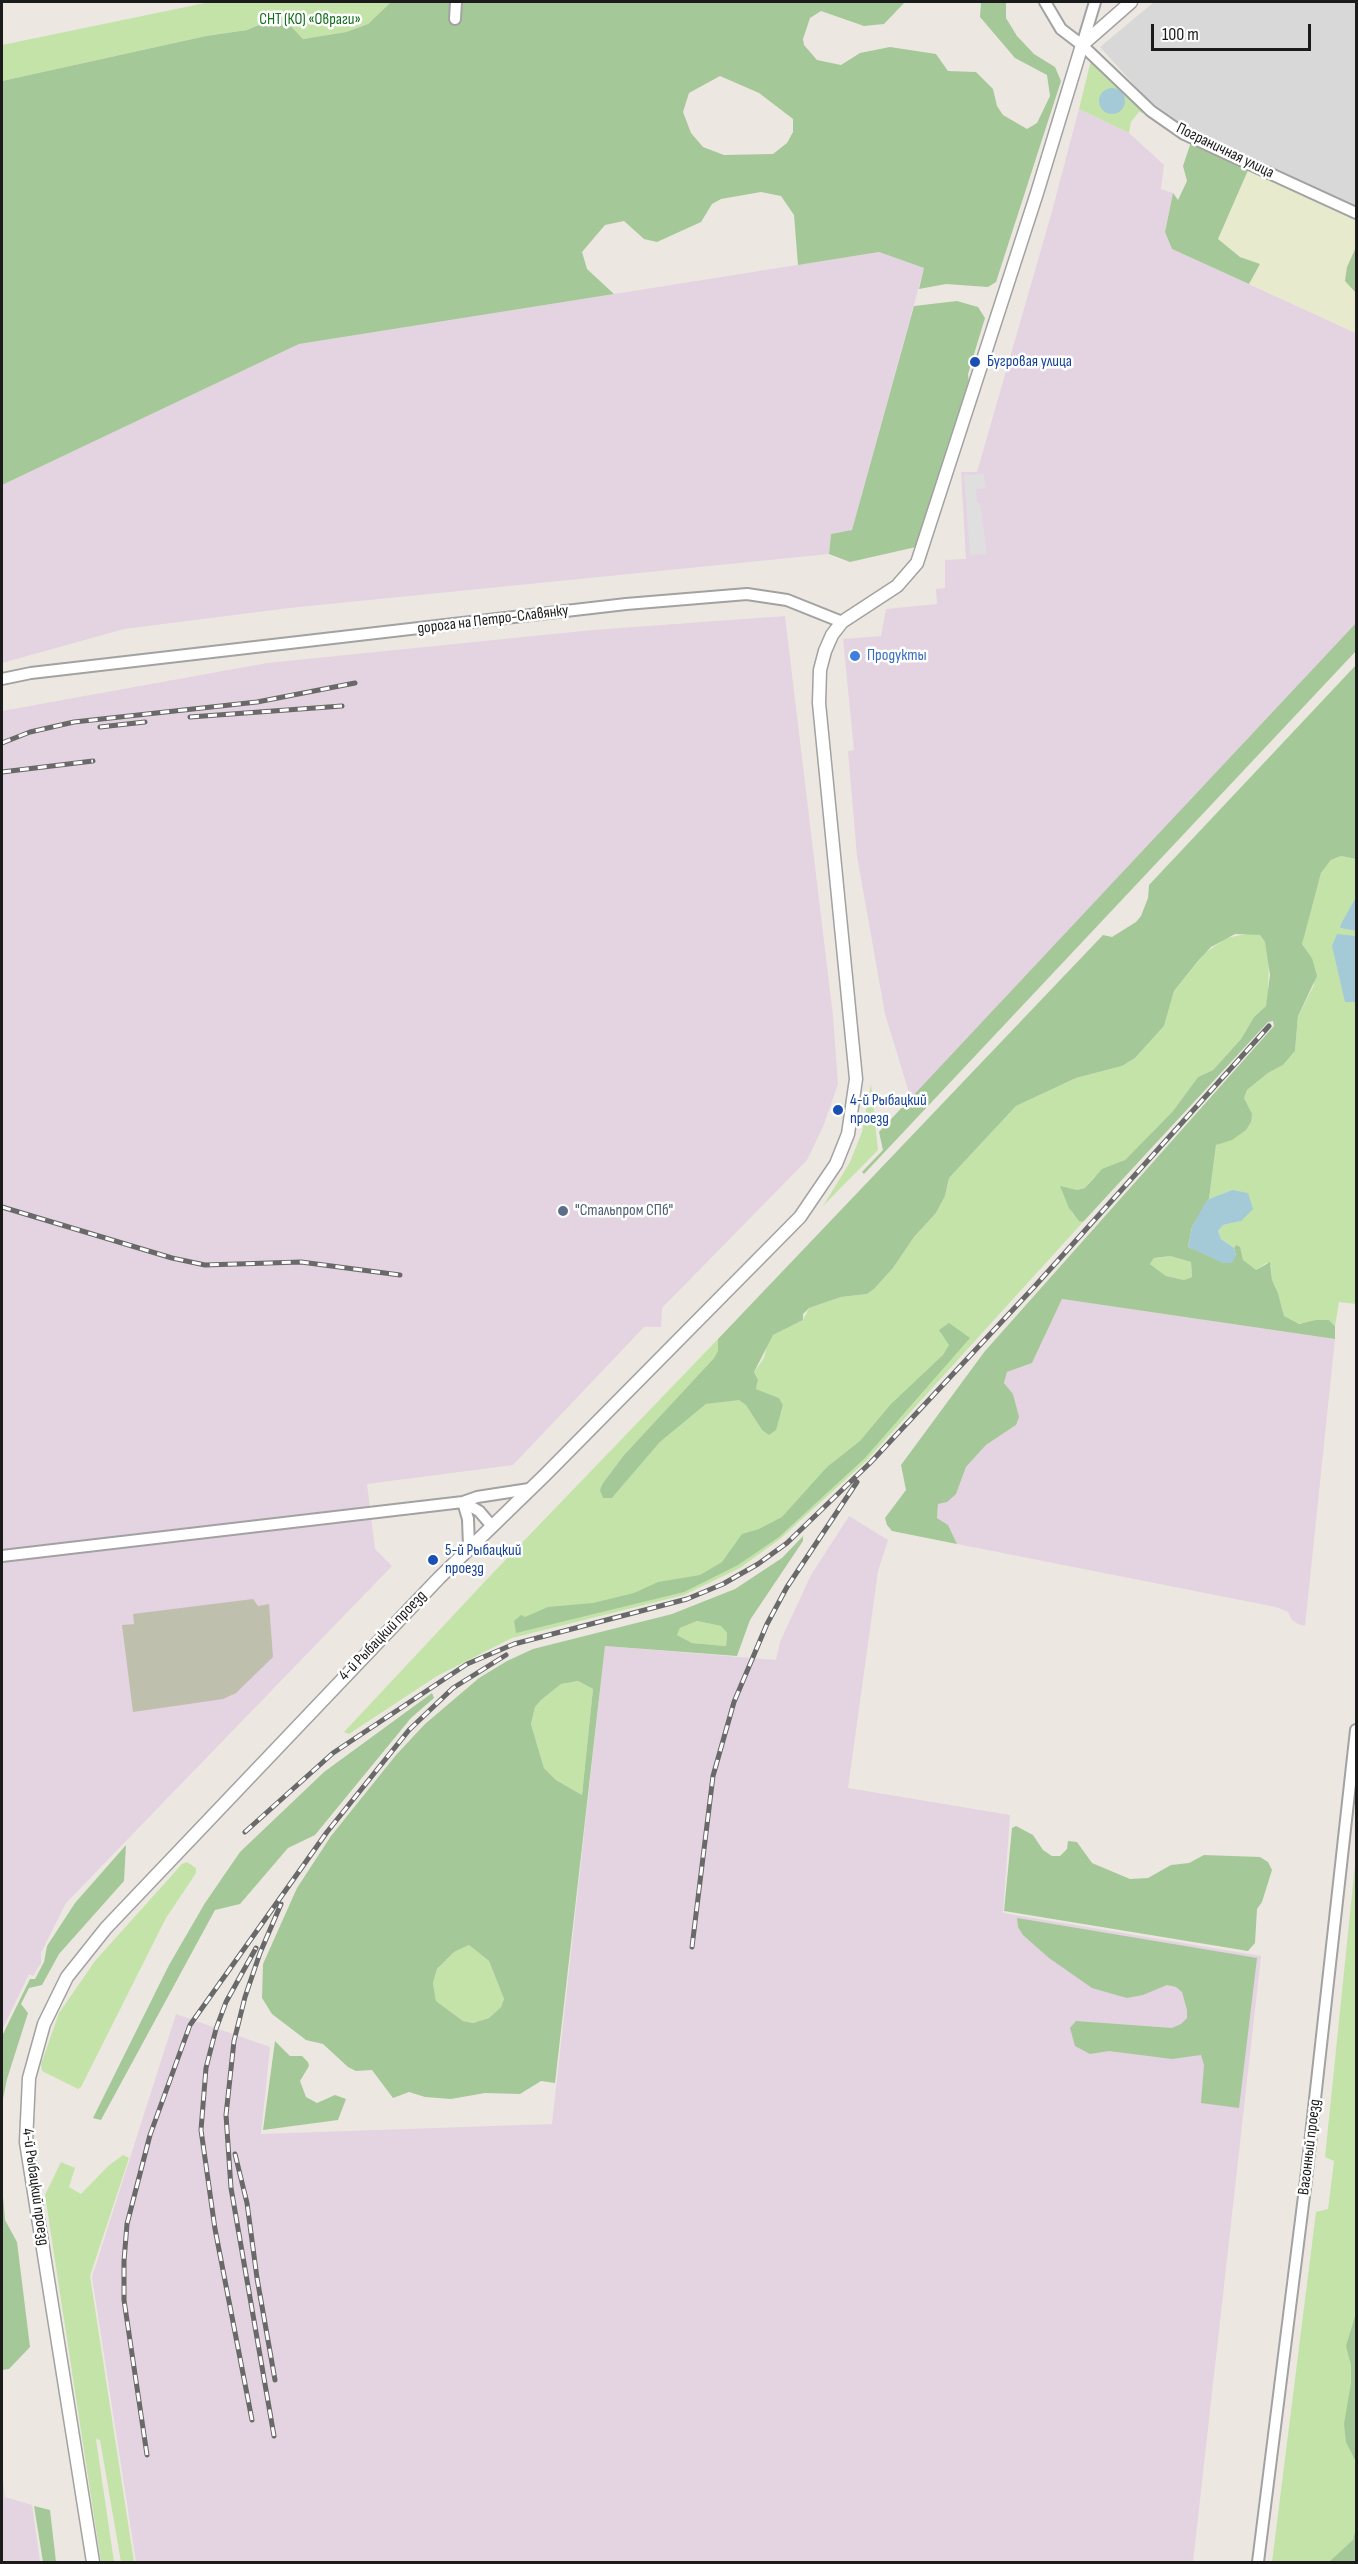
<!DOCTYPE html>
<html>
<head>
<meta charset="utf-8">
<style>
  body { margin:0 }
  #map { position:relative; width:1358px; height:2564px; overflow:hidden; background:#ece8e1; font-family:"Sofia Sans Condensed",sans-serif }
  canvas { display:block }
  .frame { position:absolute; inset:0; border:3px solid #1b1b1b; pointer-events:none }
  .scale { position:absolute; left:1151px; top:24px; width:160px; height:27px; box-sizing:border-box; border:3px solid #1b1b1b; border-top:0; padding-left:8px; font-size:18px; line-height:21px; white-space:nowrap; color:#1b1b1b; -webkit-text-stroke:4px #fff; paint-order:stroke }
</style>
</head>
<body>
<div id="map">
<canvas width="1358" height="2564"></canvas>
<div class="frame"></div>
<div class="scale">100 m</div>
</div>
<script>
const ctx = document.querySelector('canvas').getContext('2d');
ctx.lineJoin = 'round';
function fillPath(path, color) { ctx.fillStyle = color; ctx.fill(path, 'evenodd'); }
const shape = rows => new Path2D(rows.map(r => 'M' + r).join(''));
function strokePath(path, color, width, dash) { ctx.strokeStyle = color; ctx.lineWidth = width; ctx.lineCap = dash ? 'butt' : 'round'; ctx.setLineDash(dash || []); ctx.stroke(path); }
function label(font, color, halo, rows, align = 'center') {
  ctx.font = font + ' "Sofia Sans Condensed",sans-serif'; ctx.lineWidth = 5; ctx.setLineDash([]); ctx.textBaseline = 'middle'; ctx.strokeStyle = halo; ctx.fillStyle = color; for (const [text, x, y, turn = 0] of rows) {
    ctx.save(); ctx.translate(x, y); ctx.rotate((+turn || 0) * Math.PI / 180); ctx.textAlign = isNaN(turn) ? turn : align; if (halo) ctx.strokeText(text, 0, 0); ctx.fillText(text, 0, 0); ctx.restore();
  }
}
fillPath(shape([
  [1154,2,1354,2,1356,6,1356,207,1189,129,1147,99,1100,47]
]), '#d9d8d8');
fillPath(shape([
  [1079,109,1129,133,1164,165,1161,189,1173,193,1165,232,1172,249,1356,333,1356,623,911,1099,885,1014,857,856,848,751,854,750,843,639,881,636,886,609,937,604,936,589,945,588,945,560,966,559,961,472,977,472,1051,215],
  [879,252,924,268,852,530,831,534,829,554,289,608,124,629,2,663,2,485,299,344],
  [785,616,833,1016,838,1084,823,1127,807,1160,662,1308,661,1327,644,1327,513,1465,367,1484,375,1549,392,1566,66,1903,41,1953,41,1963,33,1976,29,1974,2,2030,2,711,267,663,593,630],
  [1062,1299,1335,1339,1305,1626,1298,1624,1292,1620,1288,1612,1276,1607,957,1544,948,1525,937,1518,938,1504,956,1494,966,1467,986,1445,1016,1425,1013,1394,1004,1383,1007,1372,1032,1363],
  [849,1516,888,1540,878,1571,848,1788,1010,1815,1003,1913,1261,1956,1193,2562,136,2562,92,2277,176,2014,270,2047,261,2134,552,2124,605,1646,776,1660,780,1642,811,1575],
  [2,2470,5,2497,32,2505,40,2562,2,2562]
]), '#e4d3e1');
fillPath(shape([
  [253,1599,258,1606,269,1604,273,1657,236,1693,223,1699,133,1712,122,1625,134,1624,133,1614]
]), '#bfbfad');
fillPath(shape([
  [1249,168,1356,220,1356,247,1347,267,1356,293,1356,333,1249,284,1260,264,1240,257,1218,239]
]), '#e7eacd');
fillPath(shape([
  [210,2,391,2,368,24,346,32,303,39,281,17,247,30,206,36,2,81,2,45],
  [1091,60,1151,115,1139,112,1131,122,1129,133,1079,109],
  [1341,856,1356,859,1356,897,1340,928,1356,931,1356,936,1337,935,1349,1001,1356,1002,1356,1304,1339,1302,1335,1326,1329,1320,1294,1324,1284,1316,1278,1293,1272,1280,1271,1266,1266,1263,1256,1270,1252,1269,1243,1260,1236,1245,1234,1248,1221,1239,1218,1231,1223,1225,1241,1221,1232,1190,1209,1199,1216,1145,1232,1139,1246,1130,1251,1114,1244,1098,1247,1090,1268,1073,1283,1065,1295,1051,1298,1016,1314,985,1312,958,1302,944,1303,936,1321,873,1331,860],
  [1252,933,1260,935,1265,942,1269,958,1268,998,1266,1006,1254,1017,1241,1039,1213,1070,1198,1077,1173,1111,1125,1160,1095,1176,1085,1188,1077,1190,1066,1200,1073,1214,1083,1222,865,1462,780,1539,740,1568,684,1595,512,1638,437,1676,349,1734,344,1732,490,1576,718,1339,718,1351,714,1358,624,1455,603,1483,612,1498,660,1442,706,1404,739,1399,746,1404,762,1430,781,1413,783,1405,779,1398,756,1389,758,1380,754,1372,764,1358,768,1341,773,1335,803,1320,809,1308,841,1297,867,1294,874,1289,893,1268,914,1237,936,1213,945,1196,949,1178,1016,1106,1076,1078,1122,1066,1135,1058,1164,1026,1174,991,1205,953,1226,938],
  [871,1084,878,1150,823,1206,850,1162,862,1132],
  [1170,1256,1191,1262,1192,1277,1184,1280,1166,1276,1150,1264,1154,1258],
  [697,1621,721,1626,727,1633,726,1646,692,1643,677,1635,680,1628],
  [578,1681,593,1689,582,1795,556,1780,544,1768,531,1724,535,1707,541,1700,561,1684],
  [1356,1855,1356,2562,1272,2562,1316,2212,1328,2209,1334,2161,1325,2157],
  [187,1862,196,1868,196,1873,166,1918,81,2087,78,2089,42,2071,41,2064,59,2013,95,1961,182,1864],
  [469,1945,489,1961,504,1999,501,2007,489,2018,473,2023,463,2021,436,2001,433,1983,437,1969,454,1952],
  [123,2155,129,2158,90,2276,134,2562,121,2562,100,2440,96,2439,114,2562,101,2562,45,2195,61,2162,75,2168,69,2187,81,2194,108,2166]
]), '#c4e3a9');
fillPath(shape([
  [391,2,905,2,884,24,864,26,821,11,810,18,803,39,804,45,817,60,841,65,860,53,890,47,936,54,948,71,976,72,993,89,997,106,1003,115,1027,129,1037,123,1050,96,1047,75,1015,58,980,17,981,2,1009,2,1006,3,1006,18,1017,36,1034,54,1055,67,1061,81,996,282,988,287,946,284,919,289,924,268,879,252,798,265,794,215,781,196,761,192,721,199,712,204,701,222,657,242,644,239,624,221,605,225,582,252,587,269,614,294,299,344,2,485,2,81,206,36,247,30,281,16,303,39,346,32,368,24],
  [720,76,759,93,793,119,793,132,787,143,773,154,724,155,703,147,691,133,683,112,689,93],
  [1191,142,1249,168,1218,239,1240,257,1260,264,1249,284,1172,249,1165,232,1173,193,1178,200,1187,181,1183,166],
  [1356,247,1356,293,1345,281,1347,267],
  [957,301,978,307,985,318,968,374,969,384,916,547,850,562,829,554,831,534,852,530,914,306],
  [1356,623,1356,651,864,1174,862,1172,883,1150,879,1132],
  [1356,665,1356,859,1341,856,1331,860,1321,873,1302,944,1312,958,1317,976,1298,1016,1295,1051,1283,1065,1268,1073,1247,1090,1244,1098,1252,1114,1251,1122,1246,1130,1232,1140,1216,1145,1209,1199,1192,1227,1188,1247,1208,1255,1236,1256,1234,1248,1236,1245,1240,1247,1243,1260,1256,1270,1270,1262,1272,1280,1278,1293,1284,1316,1299,1324,1316,1320,1329,1320,1335,1326,1335,1339,1062,1299,1032,1363,1007,1372,1004,1383,1013,1394,1019,1417,1016,1425,986,1445,966,1467,956,1494,947,1502,938,1504,937,1518,948,1525,957,1544,892,1531,887,1525,885,1518,906,1490,901,1465,985,1351,1274,1026,1273,1021,1268,1022,1083,1222,1079,1221,1069,1208,1060,1186,1077,1190,1085,1188,1102,1169,1125,1160,1173,1111,1198,1077,1213,1070,1241,1039,1254,1017,1266,1006,1270,975,1265,942,1260,935,1235,934,1211,947,1198,961,1174,991,1164,1026,1135,1058,1122,1066,1076,1078,1016,1106,949,1178,945,1196,936,1213,914,1237,893,1268,874,1289,867,1294,841,1297,809,1308,803,1314,803,1320,773,1335,754,1372,758,1380,756,1389,779,1398,783,1405,776,1430,769,1435,762,1430,746,1405,739,1400,706,1404,660,1442,612,1498,603,1498,600,1490,603,1483,624,1455,714,1358,718,1351,718,1339,1103,935,1112,937,1136,922,1141,916,1148,898,1149,885],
  [1170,1256,1191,1262,1192,1277,1184,1280,1166,1276,1150,1264,1154,1258],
  [949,1323,970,1338,864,1459,779,1537,738,1565,684,1592,516,1633,514,1621,521,1615,525,1617,548,1607,593,1603,634,1593,658,1582,700,1575,722,1562,742,1534,759,1529,782,1517,827,1467,860,1441,891,1404,943,1355,949,1345,939,1330],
  [803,1536,803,1541,750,1620,737,1656,605,1646,555,2083,541,2081,520,2094,485,2093,451,2099,425,2097,409,2092,393,2098,372,2070,356,2071,348,2067,323,2044,306,2040,272,2014,262,1998,263,1964,297,1888,331,1836,396,1755,425,1724,479,1678,507,1661,533,1649,672,1614,735,1589,782,1558],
  [697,1621,721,1626,727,1633,726,1646,692,1643,677,1635,680,1628],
  [578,1681,593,1689,582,1795,556,1780,544,1768,531,1724,535,1707,541,1700,561,1684],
  [469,1945,489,1961,504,1999,501,2007,489,2018,473,2023,463,2021,436,2001,433,1983,437,1969,454,1952],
  [432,1693,434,1698,411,1718,315,1835,288,1848,240,1904,215,1910,101,2120,93,2118,169,1965,205,1903,240,1852,324,1772],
  [1016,1826,1033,1835,1043,1850,1052,1856,1060,1856,1067,1849,1068,1841,1077,1842,1092,1863,1130,1879,1148,1878,1171,1865,1189,1863,1204,1855,1260,1857,1268,1862,1272,1870,1262,1902,1257,1909,1255,1943,1248,1951,1004,1911,1012,1828],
  [126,1845,124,1881,59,1954,42,1985,29,1988,21,2004,28,2013,7,2079,2,2104,2,2036,30,1979,35,1979,44,1962,47,1946,75,1903],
  [1017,1918,1257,1958,1239,2108,1201,2103,1204,2065,1201,2055,1172,2059,1109,2051,1090,2054,1075,2046,1070,2028,1076,2021,1172,2028,1181,2024,1187,2018,1187,2010,1182,1992,1176,1987,1167,1985,1143,1995,1127,1998,1092,1988,1049,1958,1023,1935,1018,1927],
  [275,2041,290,2056,302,2056,308,2062,309,2066,300,2081,306,2097,317,2103,335,2095,346,2099,338,2120,263,2130],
  [2,2184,5,2220,17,2242,30,2347,9,2369,2,2370],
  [1356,2313,1356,2462,1346,2442,1344,2424,1351,2383,1351,2365,1346,2346],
  [34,2506,50,2510,56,2562,43,2562],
  [1356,2528,1356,2562,1329,2562,1353,2540]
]), '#a5c898');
fillPath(shape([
  [984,474,986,488,976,489,977,503,980,503,987,554,970,555,964,475]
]), '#dfdfdf');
fillPath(shape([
  '1099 101a13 13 0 1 1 26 0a13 13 0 1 1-26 0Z',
  [1356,897,1356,931,1340,928,1341,924],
  [1337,934,1356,936,1356,1002,1345,1002,1332,946],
  [1232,1190,1248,1193,1253,1209,1241,1221,1223,1225,1218,1231,1221,1239,1234,1248,1236,1256,1232,1263,1223,1263,1188,1247,1192,1227,1204,1205,1209,1199]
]), '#a4cad7');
const minor = shape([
  [1045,2,1061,29,1082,45,1151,111,1184,134,1356,213],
  [455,19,456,2],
  [1082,45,1095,2],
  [2,679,31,673,626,604,747,594,787,600,842,622],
  [469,1547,468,1519,463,1502,477,1497,529,1489],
  [2,1556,463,1502,479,1511,491,1525],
  [1258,2562,1306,2180,1356,1730]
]);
const tertiary = shape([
  [93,2562,26,2142,29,2078,44,2024,67,1977,106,1928,439,1578,545,1475,800,1217,836,1164,848,1134,856,1079,819,703,820,670,825,651,832,635,842,622,897,586,917,563,1037,193,1082,45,1131,2]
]);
strokePath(minor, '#a2a2a2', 14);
strokePath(tertiary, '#a2a2a2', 15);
strokePath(minor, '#fff', 10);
strokePath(tertiary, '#fff', 12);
const rail = shape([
  [190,717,342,706],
  [100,727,145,722],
  [2,743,30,732,74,722,257,702,355,683],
  [2,772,93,761],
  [2,1207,172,1258,205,1265,301,1262,400,1275],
  [245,1832,333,1753,467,1664,514,1644,687,1599,723,1584,758,1564,787,1543,871,1462,1035,1286,1269,1026],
  [692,1947,713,1776,734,1702,767,1624,787,1587,857,1482],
  [235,2154,247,2203,257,2278,275,2380],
  [252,2420,215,2229,201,2130,206,2068,216,2029,226,2002,256,1948],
  [274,2436,231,2188,226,2115,234,2041,245,1997,260,1953,281,1904],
  [147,2455,124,2300,124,2261,127,2224,150,2135,190,2025,327,1832,409,1730,453,1688,506,1655]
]);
strokePath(rail, '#696969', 5);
strokePath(rail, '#fff', 3, [9]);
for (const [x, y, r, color] of [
  [975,362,6,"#1a4fb4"],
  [855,656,6,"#3f7fe0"],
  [838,1110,6,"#1a4fb4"],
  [563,1211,6,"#5c6f8a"],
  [433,1560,6,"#1a4fb4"]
]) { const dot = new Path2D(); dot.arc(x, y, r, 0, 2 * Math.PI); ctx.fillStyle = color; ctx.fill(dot); strokePath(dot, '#fff', 2); }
label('16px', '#136f1d', '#fff', [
  ["СНТ (КО) «Овраги»",310,20]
]);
label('16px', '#1b1b1b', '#fff', [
  ["Пограничная улица",1225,151,26],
  ["дорога на Петро-Славянку",493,620,-7],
  ["4-й Рыбацкий проезд",383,1636,-46],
  ["Вагонный проезд",1310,2147,-83],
  ["4-й Рыбацкий проезд",35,2187,82]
]);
label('16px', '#164399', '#fff', [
  ["Бугровая улица",987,362],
  ["4-й Рыбацкий",850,1101],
  ["проезд",850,1119],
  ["5-й Рыбацкий",445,1551],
  ["проезд",445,1569]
], 'left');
label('16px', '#366cbe', '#fff', [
  ["Продукты",867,656]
], 'left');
label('16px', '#4e5e75', '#fff', [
  ["\"Стальпром СПб\"",575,1211]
], 'left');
</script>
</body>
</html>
